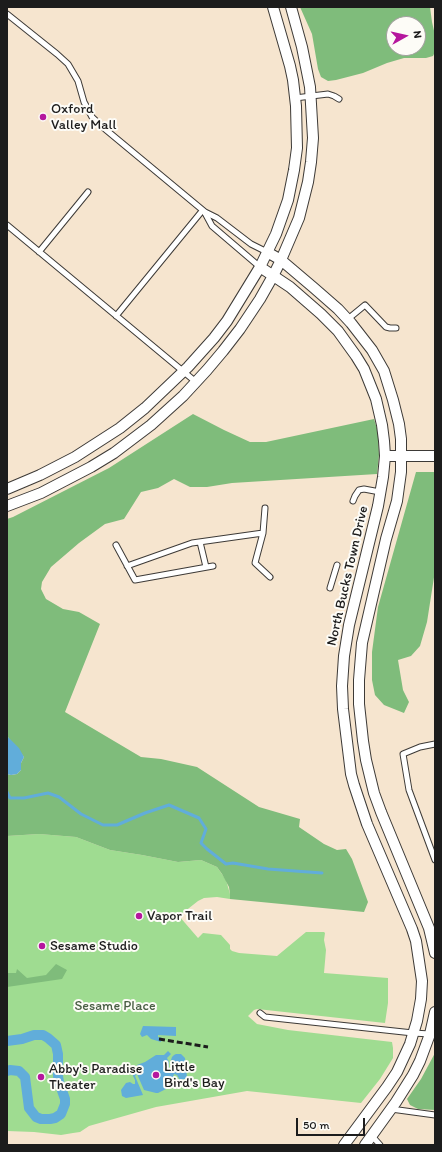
<!DOCTYPE html>
<html>
<head>
<meta charset="utf-8">
<style>
  body { margin:0 }
  #map { position:relative; width:442px; height:1152px; overflow:hidden; background:#f6e5cf; font-family:Itim,sans-serif }
  canvas { display:block }
  .frame { position:absolute; inset:0; border:8px solid #1c1c1c; pointer-events:none }
  .north { position:absolute; left:386px; top:16px; width:40px; height:40px; box-sizing:border-box; background:#fdfcf7; border:1px solid #a3a29f; border-radius:50%; rotate:82deg; font-size:11px; font-weight:700; line-height:16px; text-align:center; color:#1c1c1c }
  .north::after { content:''; display:block; margin:auto; width:14px; height:18px; background:#b5179e; clip-path:polygon(50% 0,100% 100%,50% 72%,0 100%) }
  .scale { position:absolute; left:296px; top:1118px; width:69px; height:18px; box-sizing:border-box; border:2px solid #1c1c1c; border-top:0; padding-left:5px; font-size:12px; line-height:14px; white-space:nowrap; color:#1c1c1c; -webkit-text-stroke:3px #fdfcf7; paint-order:stroke }
</style>
</head>
<body>
<div id="map">
<canvas width="442" height="1152"></canvas>
<div class="frame"></div>
<div class="north">N</div>
<div class="scale">50 m</div>
</div>
<script>
const ctx = document.querySelector('canvas').getContext('2d');
ctx.lineJoin = 'round';
function fillPath(path, color) { ctx.fillStyle = color; ctx.fill(path, 'evenodd'); }
const shape = rows => new Path2D(rows.map(r => 'M' + r).join(''));
function strokePath(path, color, width, dash) { ctx.strokeStyle = color; ctx.lineWidth = width; ctx.lineCap = dash ? 'butt' : 'round'; ctx.setLineDash(dash || []); ctx.stroke(path); }
function label(font, color, halo, rows, align = 'center') {
  ctx.font = font + ' Itim,sans-serif'; ctx.lineWidth = 4; ctx.setLineDash([]); ctx.textBaseline = 'middle'; ctx.strokeStyle = halo; ctx.fillStyle = color; for (const [text, x, y, turn = 0] of rows) {
    ctx.save(); ctx.translate(x, y); ctx.rotate((+turn || 0) * Math.PI / 180); ctx.textAlign = isNaN(turn) ? turn : align; if (halo) ctx.strokeText(text, 0, 0); ctx.fillText(text, 0, 0); ctx.restore();
  }
}
fillPath(shape([
  [39,834,76,837,110,850,142,855,178,862,201,860,217,867,226,880,230,894,230,899,217,897,204,898,198,901,179,916,198,938,203,933,221,935,230,945,230,949,232,951,239,953,277,956,306,932,324,932,325,933,324,940,326,950,324,973,388,978,388,1003,385,1023,257,1009,254,1010,248,1016,257,1024,288,1030,392,1042,393,1048,393,1058,380,1079,361,1103,247,1091,156,1107,89,1126,80,1132,73,1133,61,1135,34,1132,7,1131,7,836]
]), '#9fdc91');
fillPath(shape([
  [300,7,430,7,432,22,435,35,435,52,433,56,426,58,404,58,387,63,363,73,336,80,328,81,321,77,318,69,312,34],
  [394,24,418,24,418,48,394,48],
  [193,414,224,430,250,442,266,442,374,419,378,432,379,455,377,474,232,483,207,487,190,487,174,479,158,488,141,492,124,519,105,524,79,543,51,567,42,582,41,589,46,599,63,609,79,612,100,624,65,712,141,757,161,759,197,767,259,807,300,819,299,827,324,844,337,850,346,849,352,859,368,902,364,912,230,899,230,894,229,887,222,874,217,867,201,860,178,862,142,855,110,850,76,837,39,834,7,836,7,774,11,775,17,774,21,770,21,763,24,757,7,736,7,519,13,517,109,468],
  [416,472,435,472,435,571,427,622,420,646,411,656,398,660,403,690,409,702,404,713,384,705,375,695,372,680,372,652,378,607],
  [56,964,67,970,62,979,7,987,7,971,8,973,16,973,17,969,27,978,46,975],
  [435,1053,435,1110,418,1109,410,1105,407,1099,421,1079]
]), '#7fbc7b');
fillPath(shape([
  [7,736,19,748,24,757,21,763,21,770,17,774,11,775,7,774],
  [143,1026,176,1027,176,1036,158,1035,158,1037,162,1038,161,1042,151,1039,147,1035,142,1037,140,1034],
  [168,1051,171,1054,167,1058,169,1062,169,1068,172,1070,175,1067,171,1060,172,1057,174,1055,176,1054,181,1054,185,1058,187,1077,185,1079,180,1080,177,1075,174,1074,173,1077,175,1084,174,1085,158,1093,156,1093,144,1090,137,1074,135,1076,143,1095,126,1098,122,1096,121,1090,126,1083,130,1082,133,1084,135,1084,135,1080,133,1076,133,1073,137,1070,137,1065,145,1062,156,1055,164,1055]
]), '#61adda');
strokePath(shape([
  [7,792,10,798,24,798,48,793,59,797,81,814,103,825,117,825,145,813,169,805,199,818,206,829,201,843,207,849,226,864,233,863,268,869,322,873]
]), '#61adda', 3);
strokePath(shape([
  [7,1041,22,1039,34,1035,43,1035,48,1038,56,1045,58,1054,58,1076,59,1082,65,1099,65,1104,61,1114,55,1118,50,1119,41,1119,36,1117,29,1108,25,1077,19,1071,10,1070,7,1071]
]), '#61adda', 10);
const service = shape([
  [7,14,57,54,68,64,78,81,84,102,92,117,105,129,205,212,217,218,251,244,267,252],
  [295,98,328,94,334,96,339,99],
  [205,213,212,226,260,267],
  [7,225,196,382],
  [39,252,88,192],
  [116,316,202,211],
  [348,319,365,305,386,327,390,328,396,328],
  [353,501,355,496,359,490,364,489,380,492],
  [265,508,263,533,255,563,270,577],
  [200,542,206,567],
  [116,545,135,580,213,566],
  [127,566,192,543,263,533],
  [330,588,337,565],
  [435,744,420,747,403,754,409,790,435,860],
  [260,1013,265,1017,413,1033,430,1034],
  [391,1109,435,1115],
  [372,1136,380,1145]
]);
const minor = shape([
  [267,252,281,260,314,288,338,309,351,323,372,350,384,371,393,400,399,424,401,439,401,472,397,501,386,539,362,643,359,680,359,704,363,741,366,760,374,793,381,812,429,928,435,953],
  [260,267,290,287,321,314,338,331,356,356,364,369,376,399,382,425,384,441,385,456,383,477,378,506,349,625,344,656,342,686,343,709,351,774,354,785,367,824,412,929,416,941,422,981,421,999,417,1021,410,1044,397,1072,387,1087,344,1145],
  [385,456,435,456],
  [7,489,40,475,75,457,120,428,145,408,188,367,214,338,227,321,260,267,276,234,288,200,294,170,297,148,296,106,293,80,290,66,273,7],
  [7,506,41,493,91,467,114,453,151,425,183,396,207,370,223,351,240,329,260,299,273,276,281,260,299,218,308,182,311,162,313,138,310,87,302,47,291,7],
  [365,1145,396,1102,413,1075,420,1061,430,1034,435,1012]
]);
strokePath(service, '#3d3a37', 7);
strokePath(minor, '#3d3a37', 12);
strokePath(service, '#fff', 5);
strokePath(minor, '#fff', 10);
strokePath(shape([
  [159,1039,208,1047]
]), '#1c1c1c', 3, [6, 3]);
for (const [x, y, r, color] of [
  [43,117,4,"#b5179e"],
  [139,916,4,"#b5179e"],
  [42,946,4,"#b5179e"],
  [156,1075,4,"#b5179e"],
  [41,1077,4,"#b5179e"]
]) { const dot = new Path2D(); dot.arc(x, y, r, 0, 2 * Math.PI); ctx.fillStyle = color; ctx.fill(dot); strokePath(dot, '#fdfcf7', 1.5); }
label('14px', '#1c1c1c', '#fdfcf7', [
  ["Oxford",51,109],
  ["Valley Mall",51,125],
  ["Vapor Trail",147,916],
  ["Sesame Studio",50,946],
  ["Little",164,1067],
  ["Bird's Bay",164,1083],
  ["Abby's Paradise",49,1069],
  ["Theater",49,1085]
], 'left');
label('14px', '#1c1c1c', '#fdfcf7', [
  ["North Bucks Town Drive",348,576,-77]
]);
label('14px', '#4a5f45', '#fdfcf7', [
  ["Sesame Place",115,1006]
]);
</script>
</body>
</html>
